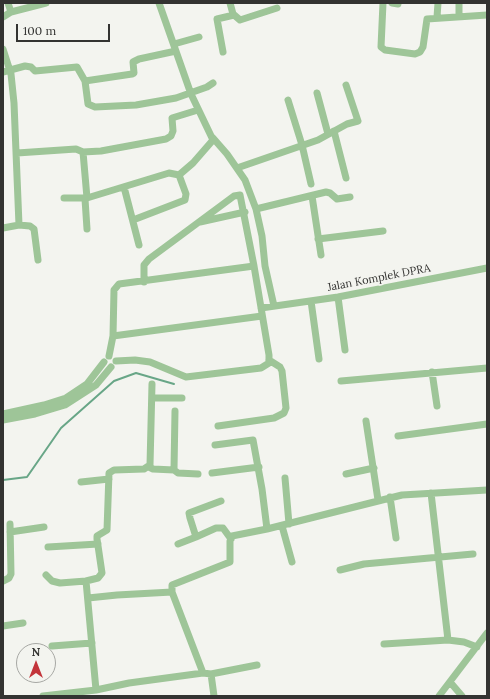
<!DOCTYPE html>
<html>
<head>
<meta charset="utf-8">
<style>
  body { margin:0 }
  #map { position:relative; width:490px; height:699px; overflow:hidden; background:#f3f4ef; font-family:Lora,serif }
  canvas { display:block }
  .frame { position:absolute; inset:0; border:4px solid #333331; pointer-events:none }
  .north { position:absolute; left:16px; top:643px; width:40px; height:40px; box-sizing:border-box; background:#f3f4ef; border:1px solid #a6a7a3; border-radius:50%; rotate:0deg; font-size:11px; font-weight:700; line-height:16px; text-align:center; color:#333331 }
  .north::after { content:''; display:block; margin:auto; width:14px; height:18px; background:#c3343a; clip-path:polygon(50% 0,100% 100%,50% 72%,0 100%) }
  .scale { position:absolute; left:16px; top:24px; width:94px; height:18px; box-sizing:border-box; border:2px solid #333331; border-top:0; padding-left:5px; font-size:12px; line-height:14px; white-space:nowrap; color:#333331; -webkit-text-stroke:3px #f3f4ef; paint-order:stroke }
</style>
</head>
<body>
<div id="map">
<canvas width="490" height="699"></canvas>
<div class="frame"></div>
<div class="north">N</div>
<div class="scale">100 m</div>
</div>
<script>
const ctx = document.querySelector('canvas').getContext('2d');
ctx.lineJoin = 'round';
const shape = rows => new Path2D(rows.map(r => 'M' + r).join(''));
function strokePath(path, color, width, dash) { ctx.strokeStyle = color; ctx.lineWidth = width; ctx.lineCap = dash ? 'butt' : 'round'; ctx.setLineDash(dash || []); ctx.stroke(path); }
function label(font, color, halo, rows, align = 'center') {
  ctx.font = font + ' Lora,serif'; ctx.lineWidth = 3.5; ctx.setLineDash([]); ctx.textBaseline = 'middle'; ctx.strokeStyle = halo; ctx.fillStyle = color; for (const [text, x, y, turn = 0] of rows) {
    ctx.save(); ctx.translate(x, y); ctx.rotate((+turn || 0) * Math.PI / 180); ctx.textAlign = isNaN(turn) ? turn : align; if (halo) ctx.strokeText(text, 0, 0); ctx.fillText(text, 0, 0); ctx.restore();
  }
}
strokePath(shape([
  [3,480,27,477,61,428,114,381,136,373,174,384]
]), '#68a687', 2);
strokePath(shape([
  [230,3,233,14,240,20,277,8],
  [383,3,381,47,385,50,415,54,420,52,423,47,427,19,487,15],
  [392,3,398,4],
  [459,3,459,17],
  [11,12,46,3],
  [3,17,11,12,8,3],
  [437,17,438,3],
  [174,44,199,37],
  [3,49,11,74,14,103,19,225,30,226,34,229,38,260],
  [223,52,217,19,234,15],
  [3,72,25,66,31,67,35,71,77,67,85,81,88,104,95,107,136,105,176,98,207,87,213,83],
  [85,81,132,74,134,73,133,62,139,59,176,51],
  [317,93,328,134],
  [288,100,302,145,311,184],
  [334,131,346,178],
  [213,138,227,154,245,180,256,209,262,236,265,266,274,306],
  [83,152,87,198,169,173,179,175],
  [17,153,76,149,83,152,101,151,166,139,171,136,173,131,172,118,198,110],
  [237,168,318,140,347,124,358,121,346,85],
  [124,187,139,245],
  [312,196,321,255],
  [64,198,87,198],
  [85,199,87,229],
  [256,209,326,192,330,193,337,199,350,197],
  [133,220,185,200,186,194,179,175,193,163,213,140,191,94,159,3],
  [200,222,245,212],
  [3,228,19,225],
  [318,239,383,231],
  [338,297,345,350],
  [311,301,319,359],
  [261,308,338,297,487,268],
  [113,336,262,316],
  [109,356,113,336,114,290,119,284,254,266],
  [116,361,135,360,150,362,186,377,261,368,269,363,269,355,254,266,240,195,234,196,149,259,144,265,144,282],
  [432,372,437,406],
  [341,381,487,368],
  [152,398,182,398],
  [175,411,174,470,178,473,198,474],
  [3,414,44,405,66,398,87,384,104,362],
  [3,420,35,414,65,405,96,385,111,367],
  [366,421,378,500],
  [218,426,274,418,284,413,286,408,282,371,280,367,269,360],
  [398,436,487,424],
  [215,445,253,440,262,489,267,529],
  [149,467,153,469,174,470],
  [212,473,259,467],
  [346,474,374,468],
  [285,478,289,524],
  [81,482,109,479],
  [431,493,448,640],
  [390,497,396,538],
  [221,501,189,513,190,518,196,537,216,528,223,528,231,539],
  [282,526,292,562],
  [10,532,44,527],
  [178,544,196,537],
  [48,547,98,544],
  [340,570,364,564,473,554],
  [46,575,52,581,60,583,86,581],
  [3,581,9,578,11,574,10,524],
  [88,598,117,595,172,592],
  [3,626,23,623],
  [384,644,448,640,464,642,477,647],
  [52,646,92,643],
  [203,673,172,592,172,585,230,562,230,541,232,536,267,529,402,495,487,490],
  [211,674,214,696],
  [450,682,462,696],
  [96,690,86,581,98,578,102,573,97,539,97,536,107,530,109,473,114,470,144,469,150,465,152,384],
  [43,696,96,690,129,683,203,673,211,674,257,665],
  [439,696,487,633]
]), '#9ec598', 7);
label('11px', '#333331', '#f3f4ef', [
  ["Jalan Komplek DPRA",379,278,-11]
]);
</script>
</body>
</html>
